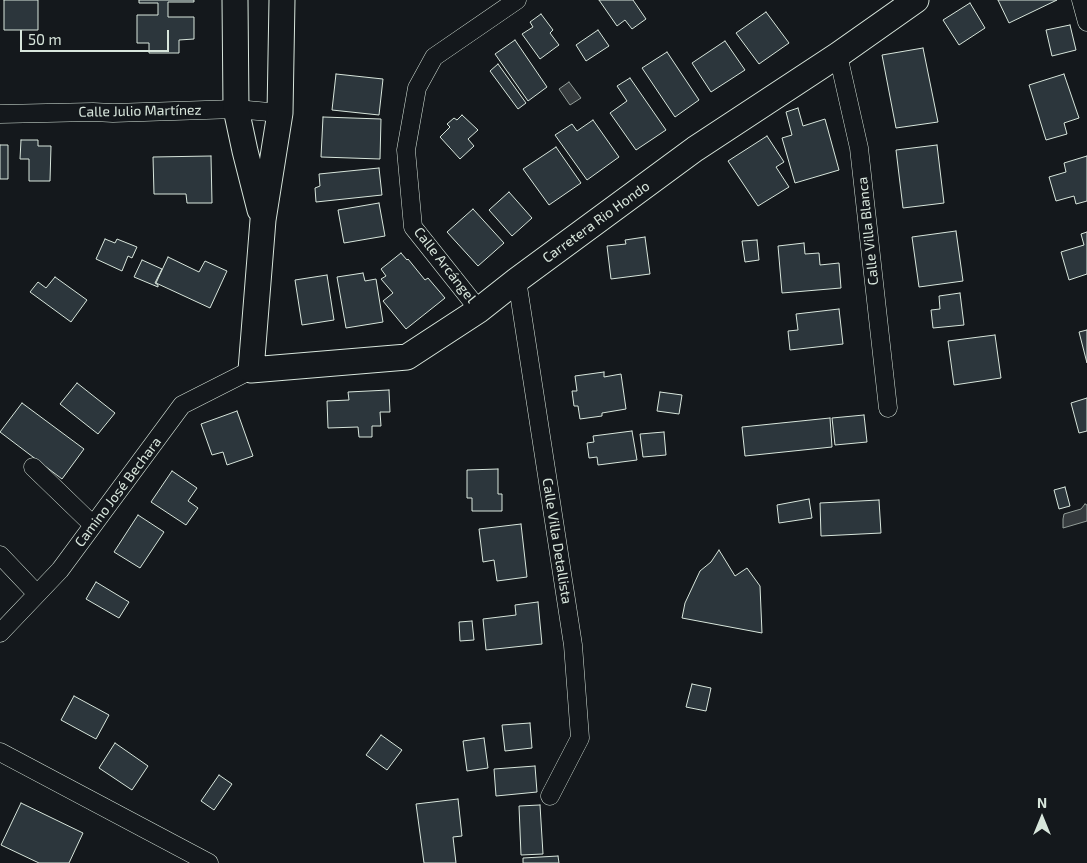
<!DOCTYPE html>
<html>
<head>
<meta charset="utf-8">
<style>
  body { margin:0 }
  #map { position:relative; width:1087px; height:863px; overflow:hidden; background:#14181c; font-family:"Exo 2",sans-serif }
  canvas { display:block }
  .north { position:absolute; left:1017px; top:793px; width:50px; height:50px; -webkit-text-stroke:4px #14181c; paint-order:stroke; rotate:0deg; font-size:14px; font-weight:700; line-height:20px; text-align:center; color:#d8e6dc }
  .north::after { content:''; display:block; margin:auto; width:18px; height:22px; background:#d8e6dc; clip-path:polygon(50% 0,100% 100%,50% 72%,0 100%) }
  .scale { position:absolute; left:20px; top:30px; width:149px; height:22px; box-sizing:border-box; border:2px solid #d8e6dc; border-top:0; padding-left:6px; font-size:15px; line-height:18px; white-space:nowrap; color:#d8e6dc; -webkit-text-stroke:4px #14181c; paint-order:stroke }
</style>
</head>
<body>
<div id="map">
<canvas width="1087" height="863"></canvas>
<div class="north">N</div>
<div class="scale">50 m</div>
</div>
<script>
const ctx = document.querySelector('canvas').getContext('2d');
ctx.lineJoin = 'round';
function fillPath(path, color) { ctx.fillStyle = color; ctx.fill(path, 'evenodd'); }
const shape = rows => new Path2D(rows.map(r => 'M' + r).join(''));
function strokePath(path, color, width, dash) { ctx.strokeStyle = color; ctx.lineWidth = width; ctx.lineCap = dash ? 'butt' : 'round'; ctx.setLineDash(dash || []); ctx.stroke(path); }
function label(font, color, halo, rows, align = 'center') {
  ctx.font = font + ' "Exo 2",sans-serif'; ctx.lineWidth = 4; ctx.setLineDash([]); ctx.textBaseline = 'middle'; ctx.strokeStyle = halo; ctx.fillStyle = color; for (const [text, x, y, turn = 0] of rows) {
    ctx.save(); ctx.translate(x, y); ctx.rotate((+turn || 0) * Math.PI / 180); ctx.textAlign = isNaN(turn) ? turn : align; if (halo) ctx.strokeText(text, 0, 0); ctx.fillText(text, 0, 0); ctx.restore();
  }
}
const water = shape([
  [569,82,581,98,570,105,559,89,569,82],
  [1085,504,1087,505,1087,521,1063,528,1063,519,1064,514,1081,509,1085,504]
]);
fillPath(water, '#363b3e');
strokePath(water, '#939e99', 1);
const building = shape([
  [4,0,38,0,38,30,4,30,4,0],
  [139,0,194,0,194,2,168,2,168,17,194,17,194,39,179,40,179,53,149,53,149,43,137,43,137,15,158,15,158,3,139,3,139,0],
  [599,0,633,0,646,19,632,29,625,20,617,26,599,0],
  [998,0,1057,0,1009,23,998,0],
  [970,3,985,28,959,45,943,20,970,3],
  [766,12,789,43,759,64,736,33,766,12],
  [541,14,553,30,550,33,559,45,540,59,522,34,533,27,530,22,541,14],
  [1070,25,1076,50,1052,56,1046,30,1070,25],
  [598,30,609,46,586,61,576,45,598,30],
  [515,40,547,87,528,101,495,54,515,40],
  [725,41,745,70,711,92,692,63,725,41],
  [923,48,938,122,896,128,882,55,923,48],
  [667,52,699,100,675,117,642,68,667,52],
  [498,64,526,103,518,109,490,71,498,64],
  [336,74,383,79,379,115,332,110,336,74],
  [1064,74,1079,118,1064,123,1067,134,1046,140,1029,85,1064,74],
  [630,78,666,130,636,150,610,113,627,101,617,86,630,78],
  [798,108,803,126,825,119,839,170,795,183,782,138,792,135,786,112,798,108],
  [462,115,478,130,468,139,474,146,460,159,440,137,450,127,447,124,454,118,457,120,462,115],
  [323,117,381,119,380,159,321,157,323,117],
  [593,120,619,157,587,180,555,135,572,124,577,131,593,120],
  [767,136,784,162,776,167,789,187,758,206,728,161,767,136],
  [21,140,38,140,38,146,51,146,50,181,29,181,29,159,20,159,21,140],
  [0,145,8,145,8,179,0,179,0,145],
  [937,145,944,203,903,208,896,150,937,145],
  [556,147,581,183,549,205,523,169,556,147],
  [211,156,212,203,187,203,186,194,154,194,153,157,211,156],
  [1087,156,1087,201,1076,204,1074,196,1056,201,1049,177,1066,172,1064,163,1087,156],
  [379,168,382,195,316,202,315,188,320,186,319,174,379,168],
  [509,192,532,218,512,236,489,210,509,192],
  [379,203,385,236,344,243,338,210,379,203],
  [473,209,504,243,478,266,447,232,473,209],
  [956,231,963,281,919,287,912,237,956,231],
  [1087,232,1087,274,1069,280,1061,252,1084,245,1081,234,1087,232],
  [645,237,650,274,611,279,607,246,626,244,625,240,645,237],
  [105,239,115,243,117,239,137,247,132,258,128,256,122,271,96,259,105,239],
  [757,240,759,260,745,262,742,241,757,240],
  [804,243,805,254,819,253,820,265,839,263,841,288,782,293,778,246,804,243],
  [401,253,407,260,408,259,425,280,428,278,445,298,406,329,383,301,393,293,381,279,386,276,381,269,401,253],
  [168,257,199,272,205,261,227,271,210,308,156,283,168,257],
  [142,260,162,269,155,283,158,285,158,287,134,277,142,260],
  [363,273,365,281,376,279,383,322,346,328,337,277,363,273],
  [327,275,334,320,302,325,295,280,327,275],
  [55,277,87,300,71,322,30,292,38,282,46,288,55,277],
  [960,293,964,325,933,328,931,310,940,309,939,296,960,293],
  [839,309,843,344,790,350,788,331,798,330,796,314,839,309],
  [1087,330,1087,363,1079,332,1087,330],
  [995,335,1001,378,954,385,948,341,995,335],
  [604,372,604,377,621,374,626,409,602,413,602,416,580,419,578,406,574,406,572,391,577,391,575,376,604,372],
  [77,383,115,413,98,434,60,404,77,383],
  [389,390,390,412,380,412,381,426,372,426,372,437,359,437,358,427,328,428,327,401,349,400,348,392,389,390],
  [660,392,682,395,679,414,657,411,660,392],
  [1087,398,1087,431,1079,433,1071,403,1087,398],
  [22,403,84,449,62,479,0,432,22,403],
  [237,411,253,456,227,465,223,452,212,455,201,424,237,411],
  [864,415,867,442,835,445,832,418,864,415],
  [830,418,832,447,745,456,742,427,830,418],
  [632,431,637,460,598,465,597,457,589,458,587,443,594,442,593,436,632,431],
  [664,432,666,455,643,457,640,434,664,432],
  [498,469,498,494,502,494,502,511,472,511,472,498,467,498,467,470,498,469],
  [172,471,197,488,188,501,198,508,186,525,151,502,172,471],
  [1065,487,1070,506,1059,509,1054,490,1065,487],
  [809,499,812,518,779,523,777,505,809,499],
  [879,500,881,533,821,536,820,503,879,500],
  [138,515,164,532,140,568,114,552,138,515],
  [521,524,527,577,497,581,494,560,483,562,479,529,521,524],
  [719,550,735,576,747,568,760,586,762,633,682,618,685,603,700,571,711,562,719,550],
  [96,582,129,602,119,618,86,599,96,582],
  [538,602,542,644,486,650,483,619,516,615,515,605,538,602],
  [472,621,474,640,460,641,459,622,472,621],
  [692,684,711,688,706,711,686,707,692,684],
  [74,696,109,715,96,739,61,720,74,696],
  [530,723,532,748,505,751,502,725,530,723],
  [381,735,402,750,387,770,366,755,381,735],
  [484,738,488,768,467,771,463,741,484,738],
  [115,743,148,766,132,790,99,768,115,743],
  [535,766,537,792,496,796,494,769,535,766],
  [219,775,232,784,214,810,201,801,219,775],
  [458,799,462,836,453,837,456,863,424,863,416,804,458,799],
  [21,803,83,833,69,863,39,863,1,845,21,803],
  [540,805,543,854,521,855,519,806,540,805],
  [558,856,559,863,523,863,523,858,558,856]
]);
fillPath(building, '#2c363c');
strokePath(building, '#d8e6dc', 1);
const street = shape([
  [1081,0,1087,22],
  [838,55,859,148,888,408],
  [0,114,93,112,113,113,236,109,280,113],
  [517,280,573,645,580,738,550,796],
  [479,310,413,227,406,150,417,88,434,57,517,0],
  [33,467,93,525],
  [0,555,37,594],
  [0,633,60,570,182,405,251,370],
  [0,752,209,863]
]);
const secondary = shape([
  [235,0,236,109,245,151,260,210],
  [282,0,280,113,263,220,251,370,407,357,479,310,517,280,695,149,838,55,916,0]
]);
strokePath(street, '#d8e6dc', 19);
strokePath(secondary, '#d8e6dc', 27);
strokePath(street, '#14181c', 18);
strokePath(secondary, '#14181c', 25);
label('14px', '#d8e6dc', '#14181c', [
  ["Calle Julio Martínez",140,111,-1],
  ["Carretera Rio Hondo",596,222,-36],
  ["Calle Villa Blanca",868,231,-96],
  ["Calle Arcángel",445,265,52],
  ["Camino José Bechara",118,492,-53],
  ["Calle Villa Detallista",557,541,81]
]);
</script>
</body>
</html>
